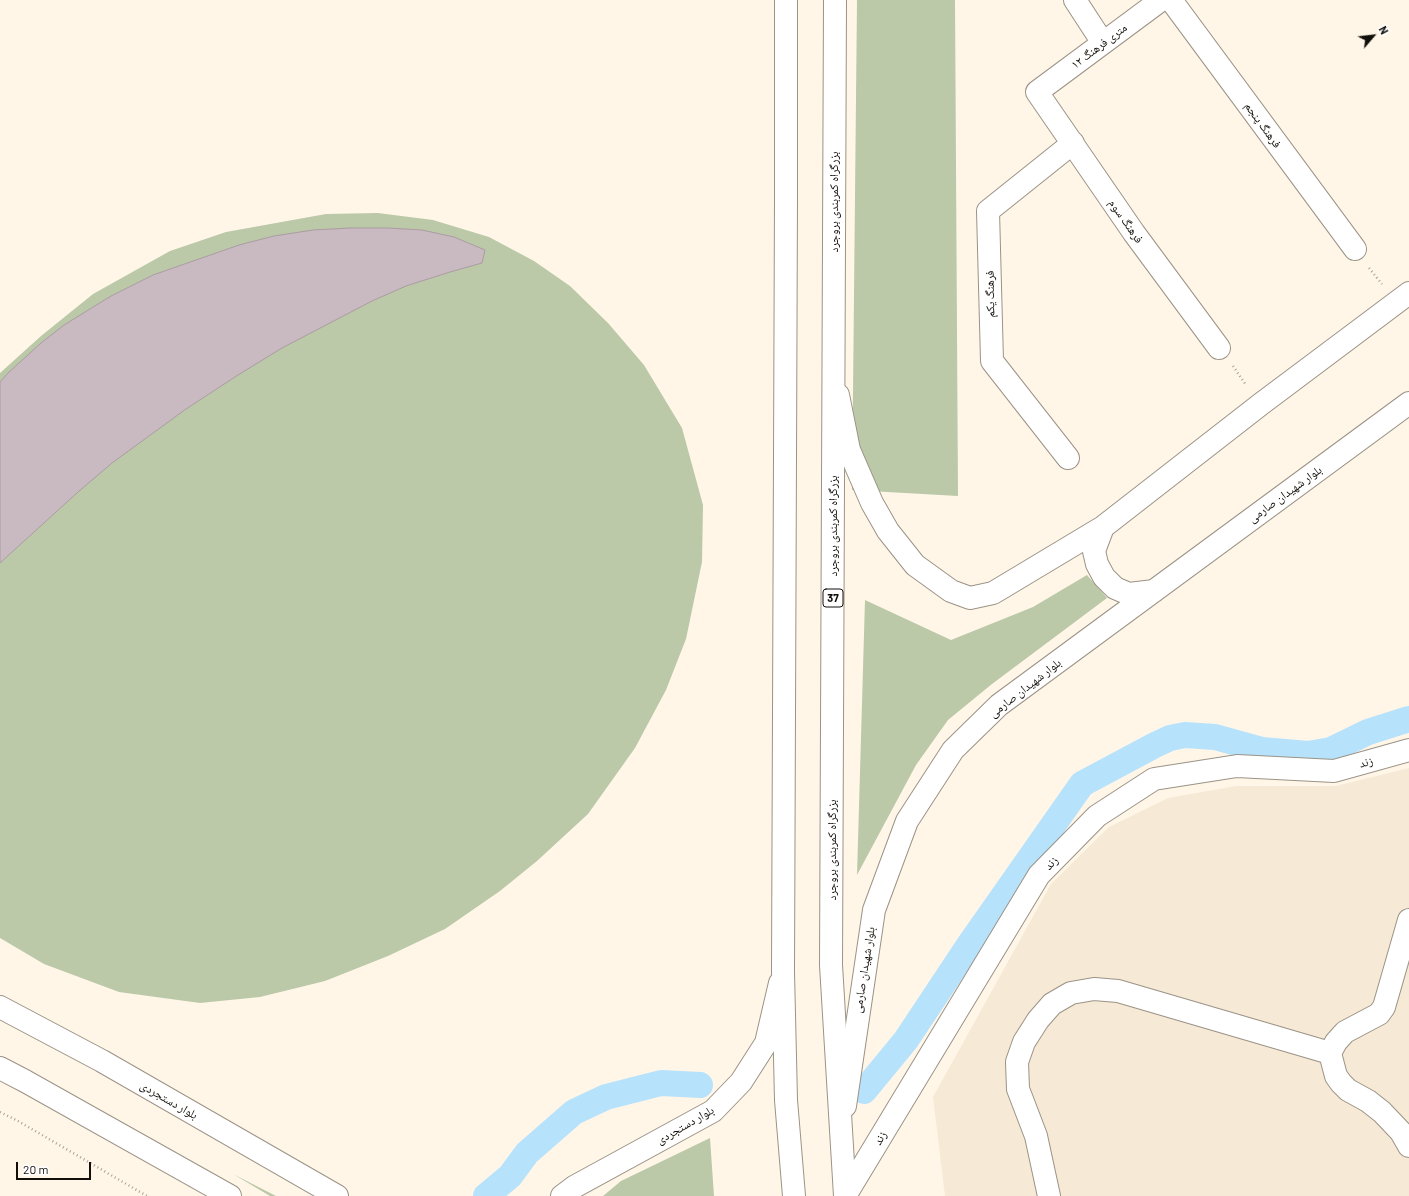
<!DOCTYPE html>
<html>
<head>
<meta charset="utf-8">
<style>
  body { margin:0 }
  #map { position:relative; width:1409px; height:1196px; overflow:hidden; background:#fff6e8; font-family:Barlow,sans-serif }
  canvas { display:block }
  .north { position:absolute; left:1353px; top:16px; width:40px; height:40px; -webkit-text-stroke:3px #fff; paint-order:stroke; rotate:62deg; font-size:11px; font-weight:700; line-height:16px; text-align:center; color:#120f0a }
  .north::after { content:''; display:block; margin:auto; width:14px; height:18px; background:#120f0a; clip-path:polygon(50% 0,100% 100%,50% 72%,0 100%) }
  .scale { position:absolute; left:16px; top:1162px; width:75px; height:18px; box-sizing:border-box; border:2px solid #120f0a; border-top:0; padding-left:5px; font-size:12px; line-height:14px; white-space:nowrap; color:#120f0a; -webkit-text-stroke:3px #fff; paint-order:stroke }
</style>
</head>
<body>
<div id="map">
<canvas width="1409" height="1196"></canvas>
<div class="north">N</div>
<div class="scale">20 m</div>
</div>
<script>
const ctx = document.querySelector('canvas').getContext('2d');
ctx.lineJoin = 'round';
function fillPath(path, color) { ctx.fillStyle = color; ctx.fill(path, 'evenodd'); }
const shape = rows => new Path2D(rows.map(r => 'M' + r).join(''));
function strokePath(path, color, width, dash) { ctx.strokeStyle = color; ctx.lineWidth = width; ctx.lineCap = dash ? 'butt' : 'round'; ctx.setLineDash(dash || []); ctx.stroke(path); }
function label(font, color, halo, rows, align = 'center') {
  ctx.font = font + ' Barlow,"Noto Naskh Arabic",sans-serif'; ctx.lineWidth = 3.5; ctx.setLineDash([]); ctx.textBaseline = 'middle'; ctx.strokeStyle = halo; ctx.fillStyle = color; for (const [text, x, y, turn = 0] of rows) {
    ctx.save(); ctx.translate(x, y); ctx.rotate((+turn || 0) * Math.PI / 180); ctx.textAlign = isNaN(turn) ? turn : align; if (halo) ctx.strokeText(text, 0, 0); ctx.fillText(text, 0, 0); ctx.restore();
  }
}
fillPath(shape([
  [1409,768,1409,1196,945,1196,933,1097,1051,884,1109,827,1168,798,1236,786,1336,786]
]), '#f6e9d5');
fillPath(shape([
  [857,0,955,0,958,496,852,490],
  [378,213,433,220,489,237,534,261,570,286,608,323,644,365,682,428,703,505,702,562,686,639,666,690,635,748,588,814,537,861,500,891,445,929,388,956,325,981,260,997,200,1003,119,992,44,964,0,938,0,373,41,336,93,294,170,251,226,232,326,214],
  [1087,575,1107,598,992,684,948,720,916,765,857,875,865,600,951,640,1033,607],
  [710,1138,714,1196,603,1196,621,1181],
  [233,1174,276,1196,270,1196]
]), '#bbc9a8');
strokePath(shape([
  [864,1091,906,1040,969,945,1082,784,1155,745,1170,738,1185,735,1215,737,1262,750,1308,754,1331,750,1368,732,1409,719],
  [486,1196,510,1176,527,1153,574,1112,606,1097,661,1083,700,1085]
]), '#b6e2fc', 26);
const building = shape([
  [350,228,388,228,422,230,454,237,485,250,482,263,450,272,406,286,372,301,282,348,238,375,186,409,112,463,78,492,0,563,0,382,8,373,41,343,64,325,111,296,153,275,239,245,274,236,313,230,350,228]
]);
fillPath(building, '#c9bac1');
strokePath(building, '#ab9ca3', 1);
const minor = shape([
  [1075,0,1103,43],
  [1161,0,1037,92,1134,233,1219,348],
  [1171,0,1355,249],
  [838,395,849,450,872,503,888,531,915,565,951,591,970,598,993,593,1103,527,1261,404,1409,293],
  [1068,458,992,361,988,211,1073,143],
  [1103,527,1094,551,1097,564,1104,577,1115,588,1129,594,1154,591],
  [1409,920,1384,1007,1379,1014,1345,1032,1336,1042,1330,1053,1336,1076,1341,1083,1348,1090,1368,1101,1382,1112,1401,1132,1409,1146],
  [845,1106,874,910,907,821,953,750,999,705,1409,403],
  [845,1196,1039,875,1097,816,1154,779,1237,766,1334,771,1409,750],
  [1049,1196,1036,1136,1018,1089,1017,1062,1024,1042,1038,1020,1052,1004,1071,993,1094,989,1118,991,1330,1053]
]);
const major = shape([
  [0,1007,102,1061,337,1196],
  [0,1068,25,1081,230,1196],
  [562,1196,574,1187,713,1111,741,1082,766,1043,780,983]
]);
const highway = shape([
  [786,0,786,198,783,972,786,1100,794,1196],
  [835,0,831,965,845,1196]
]);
strokePath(minor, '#9b9386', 24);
strokePath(major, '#9b9386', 24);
strokePath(highway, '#9b9386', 24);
strokePath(shape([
  [1369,268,1382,284],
  [1233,366,1246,385],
  [0,1112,18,1121,147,1196]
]), '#a7a196', 2.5, [1, 3]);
strokePath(minor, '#fff', 22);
strokePath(major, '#fff', 22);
strokePath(highway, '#fff', 22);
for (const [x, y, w] of [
  [833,598,20]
]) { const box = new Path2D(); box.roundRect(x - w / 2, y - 9, w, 18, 3); ctx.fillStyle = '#fff'; ctx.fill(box); strokePath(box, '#120f0a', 1); }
label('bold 11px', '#120f0a', null, [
  ["37",833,598]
]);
label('12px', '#120f0a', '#fff', [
  ["۱۲ متری فرهنگ",1099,46,-37],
  ["فرهنگ پنجم",1263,125,54],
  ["بزرگراه کمربندی بروجرد",834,202,-90],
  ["فرهنگ سوم",1126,221,55],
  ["فرهنگ یکم",990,294,-91],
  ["بلوار شهیدان صارمی",1285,494,-36],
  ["بزرگراه کمربندی بروجرد",833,526,-90],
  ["بلوار شهیدان صارمی",1025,688,-38],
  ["زند",1366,762,-15],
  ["بزرگراه کمربندی بروجرد",832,850,-90],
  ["زند",1051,863,-46],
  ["بلوار شهیدان صارمی",864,970,-81],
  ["بلوار دستجردی",169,1100,30],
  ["بلوار دستجردی",685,1125,-30],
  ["زند",880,1138,-59]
]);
</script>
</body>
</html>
